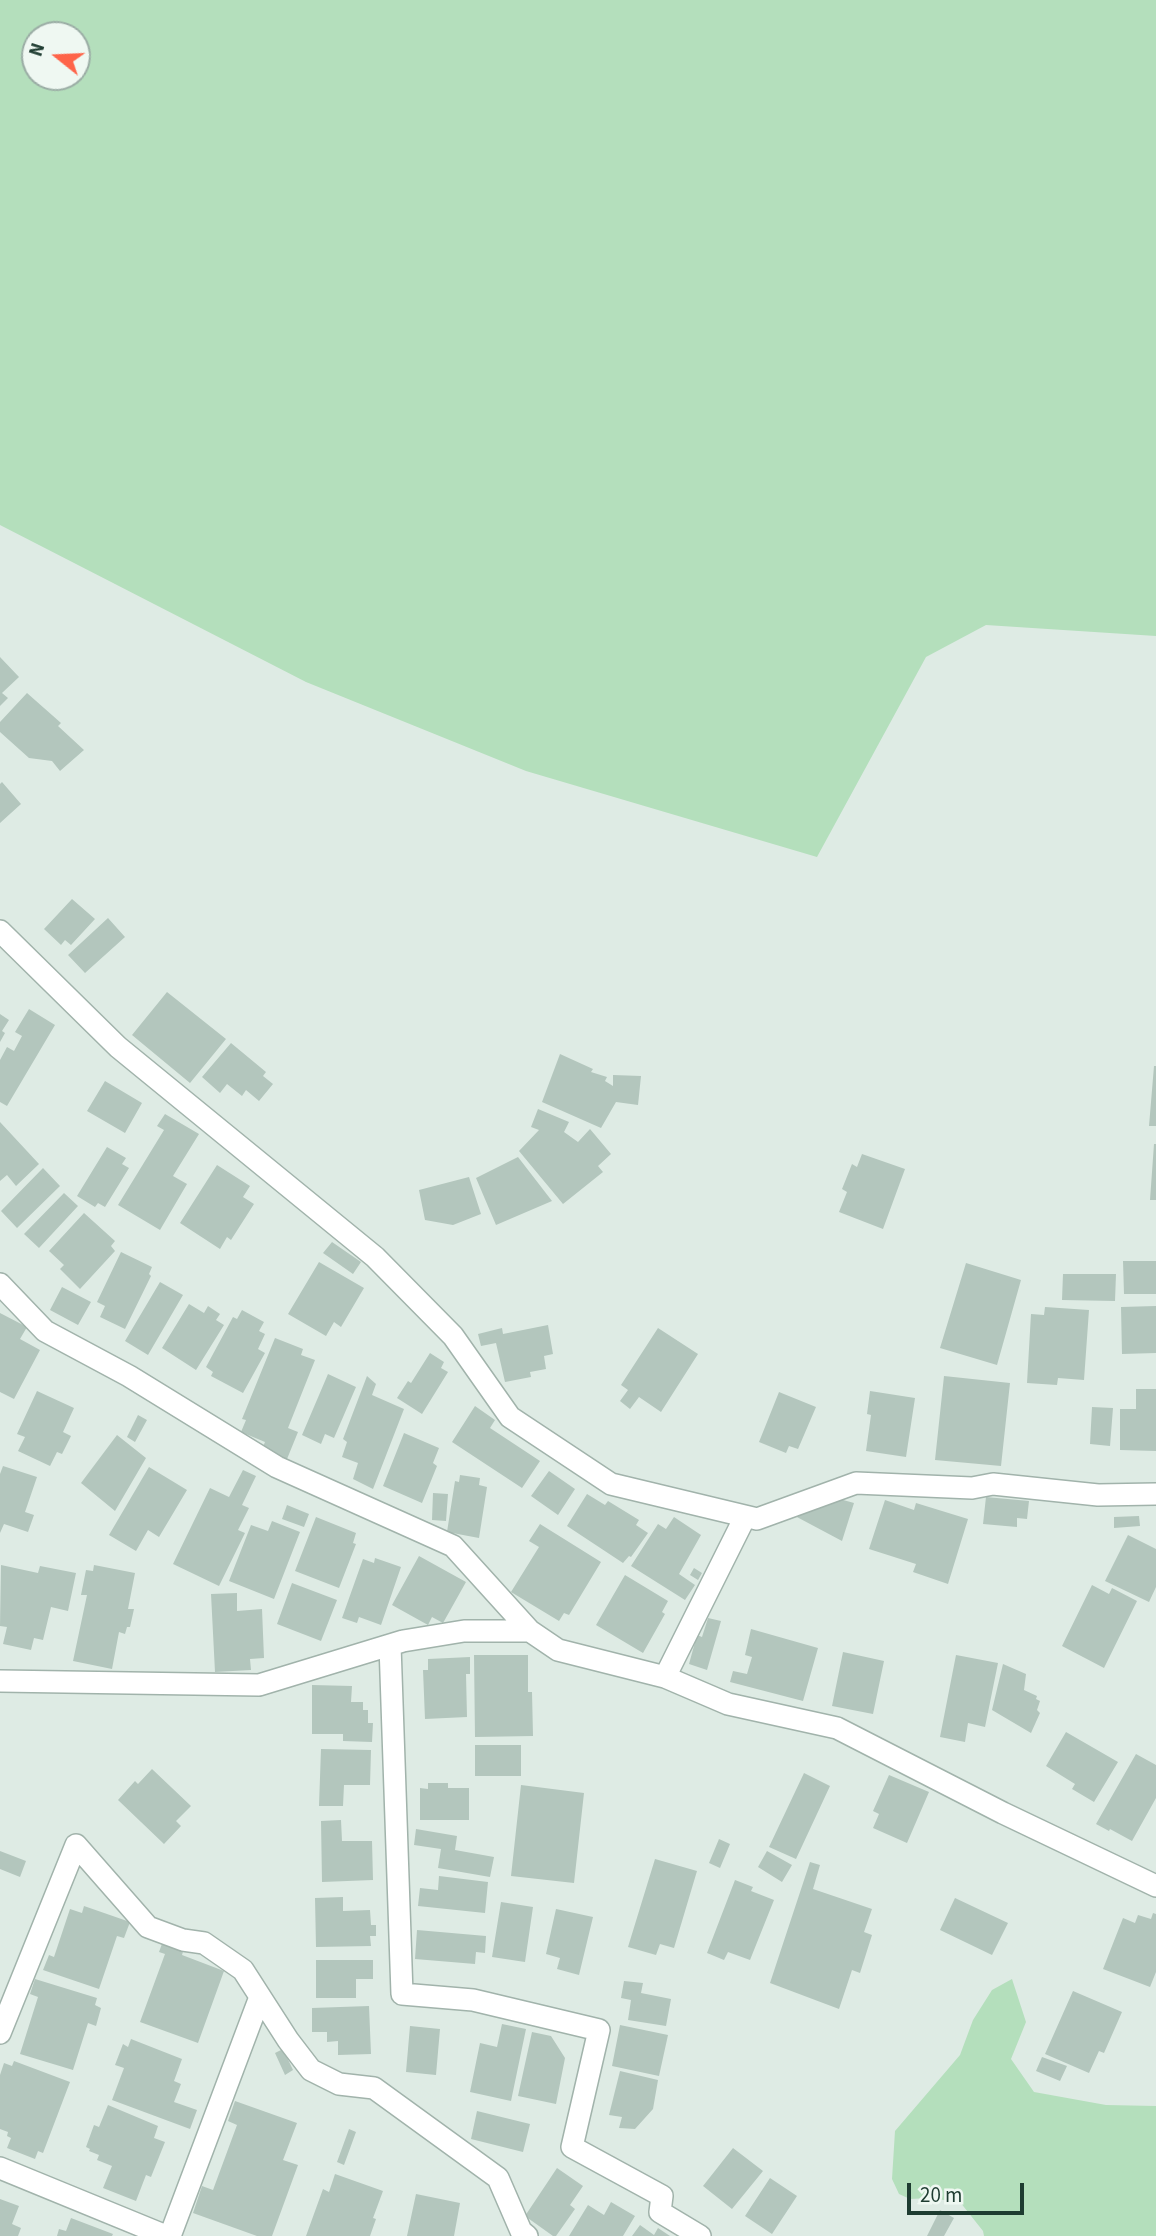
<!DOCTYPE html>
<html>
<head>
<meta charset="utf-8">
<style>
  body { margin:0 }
  #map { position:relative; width:1156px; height:2236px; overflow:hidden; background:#deebe4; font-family:"Source Sans 3",sans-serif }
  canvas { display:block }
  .north { position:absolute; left:21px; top:21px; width:70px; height:70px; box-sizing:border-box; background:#eff8f2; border:2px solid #9bada5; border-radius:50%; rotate:288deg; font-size:19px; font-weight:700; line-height:28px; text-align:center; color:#1e3c31 }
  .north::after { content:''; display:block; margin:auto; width:24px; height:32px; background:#fe6449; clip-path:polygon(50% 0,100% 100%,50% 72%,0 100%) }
  .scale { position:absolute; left:907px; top:2183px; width:117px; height:32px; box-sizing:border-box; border:4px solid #1e3c31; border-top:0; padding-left:9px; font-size:21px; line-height:24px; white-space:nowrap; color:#1e3c31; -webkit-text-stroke:5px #eff8f2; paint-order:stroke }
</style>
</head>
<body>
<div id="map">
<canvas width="1156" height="2236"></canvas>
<div class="north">N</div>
<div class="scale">20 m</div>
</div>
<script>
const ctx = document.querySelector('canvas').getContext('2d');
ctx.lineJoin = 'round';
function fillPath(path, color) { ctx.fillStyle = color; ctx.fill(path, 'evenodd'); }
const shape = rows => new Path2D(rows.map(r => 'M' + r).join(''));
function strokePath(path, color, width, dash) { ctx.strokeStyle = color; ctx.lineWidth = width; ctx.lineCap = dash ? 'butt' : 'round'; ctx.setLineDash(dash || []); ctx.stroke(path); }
fillPath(shape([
  [0,0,1156,0,1156,636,986,625,926,657,817,857,526,771,306,682,0,525],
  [77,35,77,77,35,77,35,35],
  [1012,1979,1026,2022,1011,2059,1034,2092,1106,2105,1156,2106,1156,2236,984,2236,983,2231,960,2202,929,2198,910,2199,899,2194,892,2179,895,2131,960,2055,973,2020,992,1990]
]), '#b4dfbc');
fillPath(shape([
  [0,657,19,677,2,693,8,698,0,706],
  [27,693,61,723,58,726,84,750,60,771,52,761,29,758,0,732,0,722],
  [2,782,21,804,0,823,0,784],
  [72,899,95,919,71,945,65,940,61,945,44,929],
  [108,918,125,937,85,973,68,955],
  [167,992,226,1039,190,1083,132,1035],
  [29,1009,55,1025,7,1106,0,1102,0,1060,7,1047,14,1051,22,1036,15,1032],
  [0,1014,9,1020,2,1031,5,1033,0,1042],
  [231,1043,266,1072,263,1076,273,1084,259,1101,246,1090,242,1096,227,1084,220,1093,202,1077],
  [560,1054,593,1069,591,1072,607,1077,605,1081,613,1086,613,1075,641,1076,638,1105,616,1102,601,1128,542,1102],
  [1154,1066,1156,1066,1156,1126,1149,1126],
  [105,1081,142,1103,125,1133,87,1111],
  [538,1109,569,1122,564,1132,578,1142,590,1129,611,1154,598,1166,603,1172,563,1204,519,1151,539,1130,531,1127],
  [165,1114,199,1134,173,1176,187,1184,160,1230,118,1205,164,1130,157,1126],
  [0,1122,39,1164,16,1186,7,1175,0,1181],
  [1154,1144,1156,1144,1156,1200,1150,1200],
  [107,1147,126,1158,122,1164,129,1168,105,1207,98,1203,95,1207,77,1196],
  [862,1154,905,1169,883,1229,839,1212,847,1192,842,1189,852,1164,857,1167],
  [518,1157,552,1201,496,1225,476,1178],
  [217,1165,250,1186,243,1197,254,1204,231,1240,227,1237,220,1249,180,1223],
  [43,1168,60,1186,17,1228,1,1211],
  [469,1177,481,1214,453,1225,425,1220,419,1190],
  [64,1193,78,1206,39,1248,24,1234],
  [84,1213,115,1241,111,1246,115,1251,80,1289,60,1269,64,1265,49,1251],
  [332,1242,361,1262,353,1274,323,1253],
  [121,1252,152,1267,149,1274,151,1276,125,1329,100,1317,105,1306,97,1302],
  [1123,1261,1156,1261,1156,1294,1124,1294],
  [319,1262,364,1288,341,1327,334,1322,326,1336,288,1314],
  [966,1263,1021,1280,997,1365,940,1348],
  [1063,1274,1116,1274,1115,1301,1062,1300],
  [160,1282,183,1295,148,1355,125,1341],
  [62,1287,91,1302,78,1325,50,1310],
  [189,1304,204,1313,208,1306,220,1314,216,1320,224,1325,196,1370,162,1348],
  [1156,1306,1156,1353,1122,1354,1121,1307],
  [1045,1307,1089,1310,1084,1380,1058,1378,1057,1385,1027,1383,1031,1314,1044,1315],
  [242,1310,264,1322,259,1331,265,1334,258,1349,265,1353,243,1393,211,1376,213,1372,206,1367,233,1317,237,1319],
  [0,1313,27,1327,20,1339,40,1350,14,1399,0,1392],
  [548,1325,553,1354,544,1356,546,1369,530,1372,531,1377,505,1382,496,1343,481,1346,478,1334,502,1328,503,1334],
  [658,1328,698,1354,661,1412,639,1397,630,1409,620,1401,628,1390,621,1385],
  [275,1338,303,1349,301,1355,315,1360,288,1428,298,1432,287,1459,262,1449,265,1442,241,1432,246,1420,242,1419],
  [430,1353,444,1362,441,1368,448,1372,422,1414,397,1398,408,1381,411,1383],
  [328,1374,356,1387,334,1438,325,1434,321,1444,302,1435],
  [367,1376,376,1384,372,1395,404,1409,373,1489,353,1479,358,1463,342,1457,347,1442,343,1439],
  [944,1376,1010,1383,1001,1466,935,1460],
  [1136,1389,1156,1389,1156,1451,1120,1450,1120,1409,1136,1409],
  [37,1391,74,1408,63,1432,71,1436,62,1454,57,1452,50,1466,18,1451,25,1437,17,1434],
  [870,1391,915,1398,906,1457,866,1451,871,1415,867,1414],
  [779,1392,816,1407,798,1449,789,1446,786,1453,759,1442],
  [475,1406,495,1420,490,1428,540,1461,522,1488,452,1442],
  [1092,1407,1113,1408,1110,1446,1090,1444],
  [138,1415,147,1420,135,1442,127,1437],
  [404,1433,439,1448,433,1463,437,1466,422,1503,383,1486],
  [117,1435,146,1458,115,1511,81,1483],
  [3,1466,37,1477,25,1512,34,1515,28,1532,4,1524,0,1533,0,1474],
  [149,1467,187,1490,159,1537,148,1530,136,1551,109,1535],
  [243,1470,256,1476,242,1505,249,1508,238,1530,245,1533,219,1586,173,1564,210,1488,229,1497],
  [549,1471,575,1489,558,1515,531,1496],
  [460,1475,480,1478,479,1485,487,1487,479,1538,447,1532,455,1481,459,1482],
  [433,1493,448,1494,446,1521,432,1520],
  [587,1494,605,1505,608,1501,639,1520,636,1525,648,1533,631,1557,629,1556,623,1563,567,1526],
  [986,1497,1029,1501,1027,1519,1017,1518,1017,1527,983,1524],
  [836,1498,854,1503,842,1541,795,1516,798,1508],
  [885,1500,914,1510,916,1503,968,1519,948,1584,913,1572,916,1564,869,1549],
  [287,1505,309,1514,304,1527,282,1519],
  [1139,1516,1140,1526,1114,1528,1114,1517],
  [316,1517,356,1533,353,1543,356,1544,339,1588,295,1571],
  [674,1517,701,1535,679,1574,695,1585,685,1600,631,1566,658,1524,666,1529],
  [272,1521,300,1532,274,1599,229,1581,251,1525,268,1531],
  [540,1524,601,1562,569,1615,564,1613,559,1621,511,1592,539,1547,529,1541],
  [1128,1535,1156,1549,1156,1587,1149,1602,1105,1581],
  [419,1556,466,1582,443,1623,432,1617,428,1625,392,1605],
  [375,1558,401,1567,381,1625,359,1617,357,1623,342,1618,363,1559,374,1563],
  [1,1565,38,1573,40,1566,76,1573,68,1611,51,1607,43,1640,34,1638,31,1650,3,1644,7,1627,0,1626],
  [94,1565,135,1573,128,1609,134,1609,130,1627,127,1627,125,1634,119,1632,112,1669,73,1661,87,1595,81,1595,86,1570,93,1571],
  [694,1568,702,1573,698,1580,690,1575],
  [625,1575,668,1601,662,1612,665,1614,643,1653,596,1625],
  [292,1583,337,1600,321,1641,277,1624],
  [1092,1585,1109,1594,1112,1588,1137,1601,1104,1668,1062,1646],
  [237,1593,237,1611,262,1609,264,1658,250,1659,251,1670,215,1672,211,1594],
  [708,1618,721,1621,707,1670,689,1664,697,1635,702,1637],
  [751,1629,818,1648,803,1701,730,1682,733,1671,747,1674,752,1657,745,1655],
  [843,1652,884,1661,873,1714,832,1706],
  [474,1655,528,1655,528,1692,532,1692,533,1736,475,1737],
  [956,1655,998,1663,985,1727,968,1723,965,1742,940,1737],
  [470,1657,470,1674,466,1674,467,1717,425,1719,423,1670,428,1670,428,1659],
  [1003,1664,1026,1674,1024,1690,1037,1696,1036,1699,1040,1701,1037,1710,1040,1713,1031,1733,992,1710],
  [312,1685,352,1686,351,1702,363,1702,363,1710,368,1710,368,1723,373,1723,372,1742,343,1741,343,1734,312,1734],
  [1066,1732,1118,1762,1094,1802,1072,1789,1075,1784,1046,1766],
  [475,1745,521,1745,521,1776,475,1776],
  [321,1749,371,1750,370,1785,344,1785,343,1806,319,1806],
  [1136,1754,1156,1765,1156,1798,1132,1841,1110,1829,1109,1831,1096,1824],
  [152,1769,191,1806,176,1821,181,1826,164,1844,118,1800,135,1781,138,1784],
  [804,1773,830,1786,796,1859,769,1847],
  [889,1775,929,1792,907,1843,873,1828,879,1814,873,1811],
  [428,1783,448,1783,448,1788,469,1788,469,1820,420,1820,420,1788,428,1789],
  [521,1785,584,1793,574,1883,511,1876],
  [341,1820,342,1841,372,1841,373,1880,322,1882,321,1821],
  [416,1829,457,1836,455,1850,494,1857,490,1877,438,1868,441,1849,414,1845],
  [719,1839,730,1844,720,1868,709,1863],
  [0,1851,26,1861,20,1877,0,1869],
  [767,1851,792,1865,782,1882,758,1867],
  [655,1859,697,1871,674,1948,660,1944,656,1955,628,1947],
  [810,1862,820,1865,813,1889,872,1909,864,1932,872,1935,860,1973,852,1970,839,2009,770,1983],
  [439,1876,488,1882,485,1913,418,1906,420,1888,438,1890],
  [735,1880,753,1887,751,1891,774,1900,750,1960,728,1952,724,1960,707,1953],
  [343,1897,343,1911,370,1910,371,1925,376,1925,376,1936,370,1936,371,1946,316,1947,315,1898],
  [955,1898,1008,1923,992,1955,940,1930],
  [501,1902,533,1907,525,1962,492,1957],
  [84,1906,130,1922,124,1938,117,1936,99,1989,43,1970,49,1955,54,1957,70,1909,82,1913],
  [556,1909,593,1917,579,1975,557,1969,560,1958,546,1954],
  [1153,1913,1156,1914,1156,1972,1150,1987,1103,1969,1123,1918,1135,1923,1138,1915,1151,1919],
  [417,1930,486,1936,485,1953,476,1952,475,1964,415,1959],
  [163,1941,184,1948,182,1955,224,1971,198,2043,140,2022,165,1954,159,1952],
  [316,1960,373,1960,373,1979,356,1979,356,1998,316,1998],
  [35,1979,97,1998,95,2005,101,2008,96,2026,88,2023,73,2070,20,2054,38,1997,30,1994],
  [624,1981,643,1983,641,1993,671,1999,666,2026,628,2020,631,2000,621,1998],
  [1073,1991,1122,2012,1104,2053,1099,2051,1089,2073,1045,2054],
  [369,2006,371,2054,338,2055,338,2041,327,2042,327,2032,312,2032,312,2008],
  [502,2024,526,2029,511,2101,470,2092,480,2043,497,2047],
  [620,2025,668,2035,659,2076,612,2066],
  [410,2026,440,2029,436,2075,406,2072],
  [532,2032,551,2036,565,2058,556,2104,518,2096],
  [131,2039,182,2059,174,2081,181,2084,174,2102,197,2110,190,2129,112,2100,124,2068,115,2065,123,2044,128,2047],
  [283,2049,293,2070,285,2075,275,2053],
  [1042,2057,1067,2066,1060,2081,1036,2071],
  [14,2061,70,2082,43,2153,38,2151,35,2159,7,2148,11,2138,7,2136,8,2132,0,2129,0,2075,4,2063,12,2066],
  [620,2071,658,2080,653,2109,635,2129,619,2128,622,2117,609,2115],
  [235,2101,297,2123,283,2160,298,2165,272,2236,257,2236,193,2213,202,2186,213,2190,237,2125,228,2121],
  [108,2105,158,2126,154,2138,165,2142,151,2177,146,2175,136,2201,103,2188,112,2166,97,2160,99,2155,89,2151,90,2149,86,2147,94,2125,99,2127],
  [477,2111,530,2124,523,2152,471,2139],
  [349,2129,356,2132,344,2165,337,2162],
  [733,2148,763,2171,732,2209,703,2186],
  [557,2168,583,2186,570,2205,575,2209,556,2236,553,2236,525,2216],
  [335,2174,383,2191,373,2218,376,2219,370,2236,306,2236,323,2189,329,2192],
  [770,2178,797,2196,772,2234,745,2216],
  [416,2194,460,2203,454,2236,407,2236],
  [0,2199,19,2206,12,2224,21,2228,18,2236,0,2236],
  [611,2202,635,2216,623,2236,569,2236,588,2205,604,2215],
  [940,2210,954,2218,944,2236,927,2236],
  [71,2218,113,2234,112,2236,57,2236,59,2229,66,2231],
  [640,2225,654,2235,658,2228,670,2236,632,2236]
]), '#b3c6bd');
const minor = shape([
  [0,931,118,1047,375,1257,453,1336,510,1417,611,1484,757,1519,856,1483,972,1488,993,1484,1098,1495,1156,1494],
  [0,1284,45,1331,129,1376,277,1467,453,1546,530,1631,558,1650,665,1677,728,1704,837,1728,1003,1813,1156,1886],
  [390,1645,402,1994,473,2000,599,2030,572,2147,662,2196,660,2212,700,2236],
  [665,1677,745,1517],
  [0,1681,259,1685,403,1641,464,1631,530,1631],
  [0,2033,76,1845,148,1927,183,1940,204,1943,243,1970,288,2040,311,2070,339,2084,374,2088,498,2178,521,2231,527,2236],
  [0,2168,166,2236],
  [170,2236,260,1997]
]);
strokePath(minor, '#a1b3ab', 24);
strokePath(minor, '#fff', 21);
</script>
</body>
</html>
